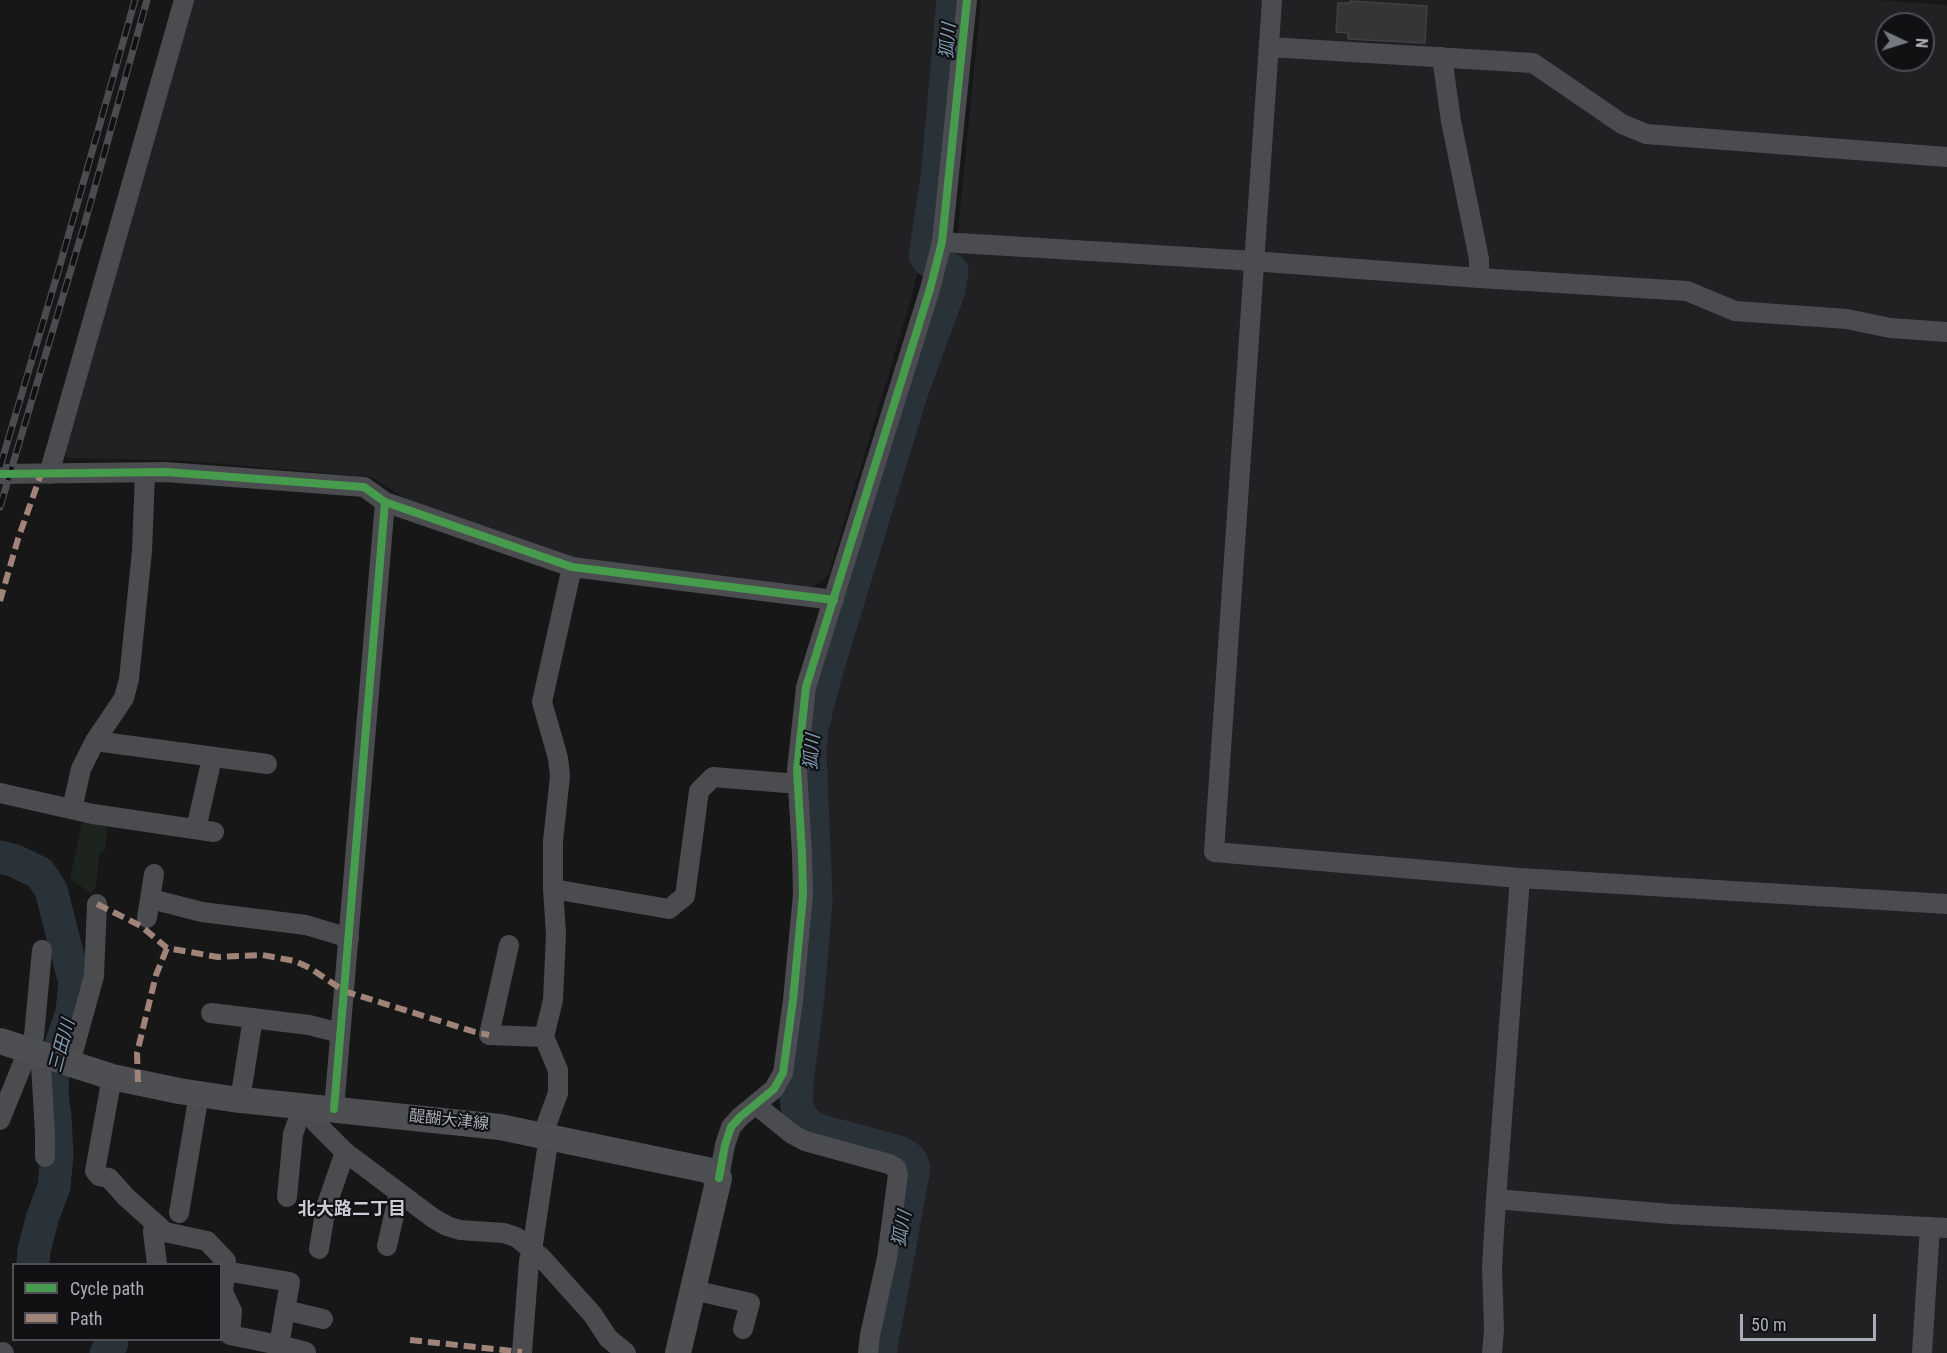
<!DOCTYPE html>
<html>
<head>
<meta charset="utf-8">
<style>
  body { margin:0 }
  #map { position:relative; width:1947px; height:1353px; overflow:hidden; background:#171717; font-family:"Roboto Condensed",sans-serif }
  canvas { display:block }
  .legend { position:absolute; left:12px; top:1263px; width:210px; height:78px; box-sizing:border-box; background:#111113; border:2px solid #4d4f55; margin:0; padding:8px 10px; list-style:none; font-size:18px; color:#a8adb8 }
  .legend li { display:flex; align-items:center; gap:12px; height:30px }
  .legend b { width:30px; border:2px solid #4d4f55 }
  .north { position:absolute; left:1875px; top:12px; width:60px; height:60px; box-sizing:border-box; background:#111113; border:2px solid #4d4f55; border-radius:50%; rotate:94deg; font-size:16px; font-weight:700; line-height:24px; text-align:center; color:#a8adb8 }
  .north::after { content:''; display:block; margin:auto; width:21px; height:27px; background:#757880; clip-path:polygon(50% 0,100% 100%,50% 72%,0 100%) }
  .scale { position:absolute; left:1740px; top:1314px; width:136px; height:27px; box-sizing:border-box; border:3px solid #a8adb8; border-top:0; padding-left:8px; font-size:18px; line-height:21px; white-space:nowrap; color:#a8adb8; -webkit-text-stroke:4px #111113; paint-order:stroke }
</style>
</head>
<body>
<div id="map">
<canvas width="1947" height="1353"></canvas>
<ul class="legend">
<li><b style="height:8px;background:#469c4c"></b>Cycle path</li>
<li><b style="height:8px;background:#a18479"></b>Path</li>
</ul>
<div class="north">N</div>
<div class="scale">50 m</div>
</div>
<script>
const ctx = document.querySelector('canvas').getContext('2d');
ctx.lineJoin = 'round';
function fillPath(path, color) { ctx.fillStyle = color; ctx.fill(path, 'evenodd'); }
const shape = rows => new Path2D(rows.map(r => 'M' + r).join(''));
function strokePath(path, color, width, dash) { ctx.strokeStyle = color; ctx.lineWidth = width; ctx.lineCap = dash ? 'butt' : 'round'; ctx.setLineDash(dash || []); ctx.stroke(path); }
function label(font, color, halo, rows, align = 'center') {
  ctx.font = font + ' "Roboto Condensed","Noto Sans JP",sans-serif'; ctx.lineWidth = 4.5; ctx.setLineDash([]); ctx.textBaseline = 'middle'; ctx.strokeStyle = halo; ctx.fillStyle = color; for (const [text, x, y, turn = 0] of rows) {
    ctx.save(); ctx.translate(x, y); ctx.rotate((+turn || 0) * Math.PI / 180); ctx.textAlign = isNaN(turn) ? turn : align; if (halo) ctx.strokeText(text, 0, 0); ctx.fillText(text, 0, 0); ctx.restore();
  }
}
fillPath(shape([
  [189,0,945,0,920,263,911,299,828,576,812,587,579,559,563,555,410,502,371,477,191,461,68,458,63,446],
  [981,0,1877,0,1947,5,1947,1353,885,1353,919,1177,919,1167,915,1156,907,1144,814,1121,807,1107,819,986,825,885,820,792,824,726,830,697,951,301],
  [1887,24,1923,24,1923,60,1887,60]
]), '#212123');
fillPath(shape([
  [82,821,107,827,105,849,99,854,96,888,91,893,70,879]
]), '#1d241e');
strokePath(shape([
  [928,260,925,255,937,179,953,0],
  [0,857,15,861,40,873,51,890,75,983,72,1012,53,1069,52,1094,55,1117,57,1155,54,1187,43,1216,34,1250,33,1264],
  [106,1353,112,1343,111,1340],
  [880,1353,914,1168,910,1159,899,1152,817,1130,807,1123,798,1112,796,1099,798,1073,808,997,816,900,810,752,812,728,826,673,911,394,949,290,952,271,950,269]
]), '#2a3239', 33);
const building = shape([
  [1350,1,1427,6,1425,43,1348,39,1348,33,1336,32,1338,3,1350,3,1350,1]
]);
fillPath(building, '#353536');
strokePath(building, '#3f4043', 1.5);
strokePath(shape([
  [1272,0,1214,852,1520,878,1947,904],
  [1269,47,1533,63,1622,124,1646,134,1947,157],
  [942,242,1238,260,1479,278,1479,259,1451,121,1442,57],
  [1479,278,1687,291,1735,311,1847,319,1890,328,1947,332],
  [0,474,166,472,364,487,385,502,572,567,834,600],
  [49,474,184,0],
  [95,741,267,764],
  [0,793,93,814,214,832],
  [72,809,81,769,95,741,124,698,129,679,142,551,145,473],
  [196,829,212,758],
  [553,889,669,909,685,896,699,791,713,777,798,784],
  [151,899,202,912,306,925,349,938],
  [147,918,154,874],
  [509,945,489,1035,544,1037],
  [211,1013,309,1025,340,1033],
  [43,1055,41,1065,45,1133,45,1157],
  [70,1063,94,976,97,904],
  [112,1077,95,1171,99,1176,109,1178,126,1197,165,1232,207,1241,226,1261,225,1271,223,1292,232,1311,230,1335,279,1345,290,1282,225,1271],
  [240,1100,253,1018],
  [756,1105,792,1134,805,1141,889,1164,896,1168,898,1175,887,1258,870,1335,868,1353],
  [303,1106,316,1123,345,1152,433,1218,447,1226,460,1230,504,1233,516,1237,541,1257,593,1315,608,1338,626,1353],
  [334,1109,385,502],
  [0,1120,34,1036,42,950],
  [543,1134,558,1093,558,1070,544,1037,553,1000,556,934,553,889,553,841,560,776,558,758,542,702,572,567],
  [719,1178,725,1145,731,1127,740,1117,774,1089,783,1073,793,1000,803,895,802,854,797,770,806,687,930,289,942,242,967,0],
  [287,1197,293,1134,303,1106],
  [1496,1199,1670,1214,1947,1228],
  [179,1213,199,1094],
  [154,1223,153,1232,157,1264],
  [387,1246,399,1193],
  [319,1249,326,1207,345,1152],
  [693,1290,750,1303,743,1329],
  [285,1310,323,1319],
  [279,1345,306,1352],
  [3,1352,4,1353],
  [522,1353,529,1261,532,1250,549,1136],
  [1492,1353,1494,1330,1492,1267,1496,1199,1520,878],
  [1922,1353,1930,1227]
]), '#4b4c50', 20);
strokePath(shape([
  [0,1041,112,1077,179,1091,232,1099,500,1127,707,1170,719,1178,678,1353]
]), '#4d4f52', 26);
const rail = shape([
  [0,467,58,272,135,0],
  [0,507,84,226,147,0]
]);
strokePath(rail, '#4b4c4f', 7);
strokePath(rail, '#111113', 4.5, [14]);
strokePath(shape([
  [0,601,18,539,41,474],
  [97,904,141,926,167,948,218,957,262,955,295,961,310,968,344,991,475,1032,489,1035],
  [138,1082,137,1053,156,975,167,948],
  [410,1340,522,1352]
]), '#a18479', 6, [12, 6]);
strokePath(shape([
  [0,474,166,472,364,487,385,502,572,567,834,600],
  [334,1109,385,502],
  [719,1178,725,1145,731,1127,740,1117,774,1089,783,1073,793,1000,803,895,802,854,797,770,806,687,930,289,942,242,967,0]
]), '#469c4c', 8);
label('16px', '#a8adb8', '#111113', [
  ["醍醐大津線",449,1121,6]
]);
label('italic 18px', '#7f9bb3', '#111113', [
  ["狐川",949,41,-85],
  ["狐川",813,752,-85],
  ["三田川",63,1046,-75],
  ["狐川",903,1229,-79]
]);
label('bold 18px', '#c9ccd4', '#111113', [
  ["北大路二丁目",352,1210]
]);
</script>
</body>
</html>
